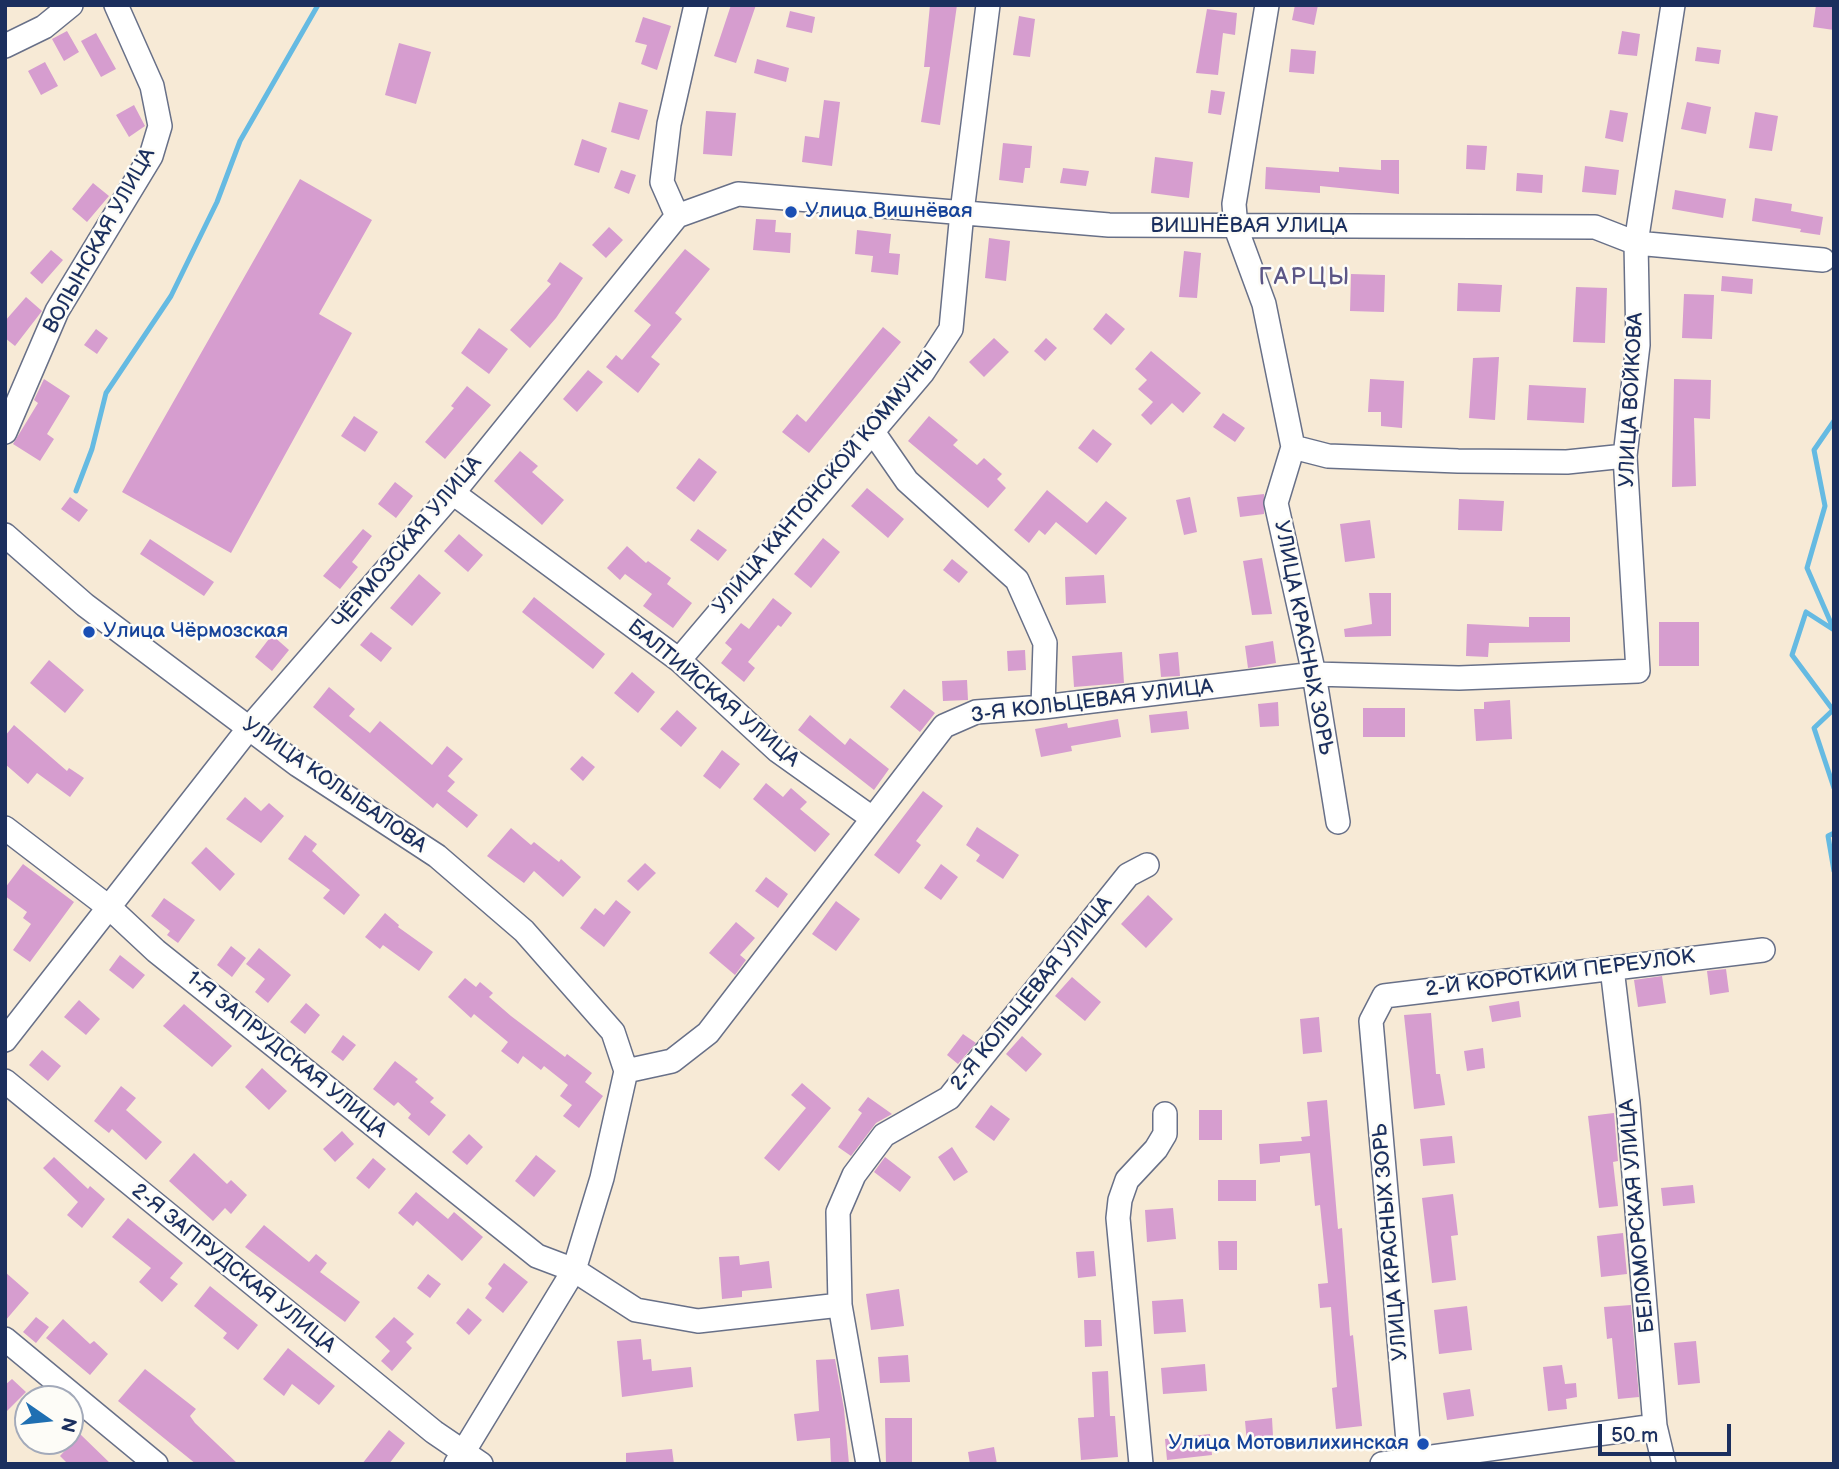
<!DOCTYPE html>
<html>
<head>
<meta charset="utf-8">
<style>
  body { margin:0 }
  #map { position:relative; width:1839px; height:1469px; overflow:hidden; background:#f7ead6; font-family:"Balsamiq Sans",sans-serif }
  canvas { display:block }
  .frame { position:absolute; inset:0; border:7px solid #1b2f5e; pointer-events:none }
  .north { position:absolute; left:14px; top:1385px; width:70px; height:70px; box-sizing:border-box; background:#fdfcf7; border:2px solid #a3aaba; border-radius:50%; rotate:104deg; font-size:19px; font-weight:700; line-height:28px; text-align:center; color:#1b2f5e }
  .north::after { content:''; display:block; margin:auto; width:24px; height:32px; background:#1f6fb2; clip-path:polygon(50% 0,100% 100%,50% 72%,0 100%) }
  .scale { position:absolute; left:1598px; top:1424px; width:133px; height:32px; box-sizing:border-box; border:4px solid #1b2f5e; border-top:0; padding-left:9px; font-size:21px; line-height:24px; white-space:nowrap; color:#1b2f5e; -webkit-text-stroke:5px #fdfcf7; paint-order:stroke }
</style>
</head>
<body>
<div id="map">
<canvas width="1839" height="1469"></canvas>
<div class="frame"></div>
<div class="north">N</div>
<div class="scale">50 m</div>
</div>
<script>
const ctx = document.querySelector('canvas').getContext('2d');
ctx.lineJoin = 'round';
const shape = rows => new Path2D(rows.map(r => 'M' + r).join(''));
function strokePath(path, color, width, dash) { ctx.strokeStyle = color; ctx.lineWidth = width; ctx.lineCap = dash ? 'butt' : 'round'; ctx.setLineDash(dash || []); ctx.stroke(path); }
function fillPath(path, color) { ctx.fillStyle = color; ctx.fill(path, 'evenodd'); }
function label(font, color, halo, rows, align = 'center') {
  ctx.font = font + ' "Balsamiq Sans",sans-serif'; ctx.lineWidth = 5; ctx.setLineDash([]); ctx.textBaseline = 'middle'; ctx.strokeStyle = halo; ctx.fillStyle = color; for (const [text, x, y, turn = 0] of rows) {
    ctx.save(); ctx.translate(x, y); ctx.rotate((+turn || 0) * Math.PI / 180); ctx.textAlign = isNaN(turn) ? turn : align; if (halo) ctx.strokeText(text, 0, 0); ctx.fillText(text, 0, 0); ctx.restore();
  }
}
strokePath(shape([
  [1834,421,1814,450,1825,506,1807,568,1834,630],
  [76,491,92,449,106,393,171,296,217,202,240,141,318,5],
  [1834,630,1806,612,1792,655,1833,710,1814,728,1834,788],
  [1834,833,1828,836,1834,871]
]), '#65bae2', 5);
fillPath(shape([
  [731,5,756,5,736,63,714,56],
  [930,5,957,5,940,125,921,122,930,67,924,67],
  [1295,5,1318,5,1314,25,1292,20],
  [1816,5,1834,5,1834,30,1813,27],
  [1207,9,1237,13,1235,35,1223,33,1218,75,1196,73],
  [790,11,815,17,812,33,786,27],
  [1019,16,1035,19,1030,57,1013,55],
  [643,17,671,26,657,70,641,64,647,45,635,42],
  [67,31,79,52,64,61,52,39],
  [1622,31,1640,34,1637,56,1618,54],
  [96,33,116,69,101,77,81,41],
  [399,43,431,52,416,104,385,95],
  [1697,47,1721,50,1719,64,1695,61],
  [1291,49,1316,51,1314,74,1289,72],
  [757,59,789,68,786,82,754,73],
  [45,62,58,86,41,95,28,71],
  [1211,90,1225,92,1221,115,1208,113],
  [824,100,840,102,832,166,802,162,805,136,819,138],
  [619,102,648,110,639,140,611,132],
  [1687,102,1711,107,1706,134,1681,129],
  [134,105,145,126,129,137,116,115],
  [1610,110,1628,113,1623,142,1605,138],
  [706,111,736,113,732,156,703,154],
  [1755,112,1778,116,1772,151,1749,148],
  [582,139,607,148,599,173,574,165],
  [1003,143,1032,146,1030,168,1025,168,1023,183,999,180],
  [1467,145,1487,146,1485,170,1466,169],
  [1155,157,1193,162,1189,198,1151,193],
  [1381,160,1399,160,1399,194,1320,186,1320,193,1265,189,1266,167,1339,172,1339,167,1381,170],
  [1585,166,1619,170,1616,195,1582,192],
  [1063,168,1089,171,1086,186,1060,183],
  [621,170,636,175,629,194,614,188],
  [1517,173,1543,175,1542,193,1516,191],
  [300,179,372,220,319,314,352,333,231,553,122,492],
  [93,183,109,196,87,222,72,209],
  [1675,190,1726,199,1723,218,1672,209],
  [1755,198,1792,204,1791,211,1823,217,1820,235,1800,232,1801,229,1752,221],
  [756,219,776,220,775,232,791,233,790,253,753,250],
  [609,227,623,240,606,258,592,245],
  [857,230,891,234,889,253,900,254,898,275,871,272,873,256,855,254],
  [989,238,1010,241,1006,281,985,278],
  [685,249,710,269,675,313,682,319,651,357,660,364,638,393,606,367,616,355,622,360,651,325,634,311],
  [51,250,63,260,42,284,30,273],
  [1184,251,1201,253,1197,298,1179,297],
  [560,262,583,278,556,318,530,348,510,330,551,284,547,281],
  [1351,274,1385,275,1384,312,1350,311],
  [1722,276,1753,279,1752,294,1721,291],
  [1458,283,1502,285,1500,312,1457,311],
  [1576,287,1607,288,1605,343,1573,342],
  [1684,294,1714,295,1712,339,1682,338],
  [26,297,42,311,15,346,5,338,5,321],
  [1106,313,1125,329,1111,345,1093,329],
  [883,327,901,342,809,453,782,432,797,414,806,422],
  [479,328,508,349,489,374,461,353],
  [96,329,108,338,97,354,84,345],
  [994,338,1009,352,984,377,969,362],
  [1046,338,1057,348,1045,361,1034,351],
  [1151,351,1201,393,1183,413,1172,403,1151,425,1141,415,1153,402,1138,389,1147,380,1135,369],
  [1499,357,1495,420,1469,418,1473,358],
  [588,370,603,382,577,412,563,399],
  [44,379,70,396,47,434,54,439,40,461,13,444,38,403,34,400],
  [1370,379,1404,381,1402,428,1381,426,1381,412,1368,412],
  [1674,379,1711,380,1710,419,1694,418,1696,486,1672,487],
  [1529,385,1586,388,1584,423,1527,420],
  [467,386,491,405,445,459,425,442,454,408,451,406],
  [1223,413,1245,428,1235,442,1213,427],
  [354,416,378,432,365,452,341,436],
  [929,416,958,440,953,445,977,465,984,458,1002,474,997,479,1006,488,988,508,908,441],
  [1093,429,1112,444,1097,463,1078,448],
  [520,451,538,466,532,472,564,500,542,525,494,481],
  [699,458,717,472,694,502,676,488],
  [395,482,413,496,396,518,378,504],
  [867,488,904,519,888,538,851,506],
  [1047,490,1087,523,1106,501,1127,518,1096,555,1056,522,1045,535,1039,530,1029,543,1014,530],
  [1264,494,1264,514,1240,517,1237,497],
  [70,497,88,510,79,522,61,509],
  [1190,497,1197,532,1184,535,1176,500],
  [1459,499,1504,501,1502,531,1458,530],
  [1370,520,1375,558,1345,562,1340,524],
  [363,529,372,536,352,562,358,567,340,589,323,576],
  [698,529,727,550,718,561,690,540],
  [459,534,483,555,468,572,444,551],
  [823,538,840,552,811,588,794,574],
  [150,539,214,582,204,596,140,554],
  [627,546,646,563,648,561,671,578,667,584,692,603,673,628,643,606,652,594,625,574,620,580,607,568],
  [1262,558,1272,614,1252,615,1243,561],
  [952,559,968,572,959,583,943,570],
  [419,574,441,593,412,626,390,608],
  [1104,575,1106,603,1066,605,1065,577],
  [1369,593,1391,593,1391,636,1345,637,1344,629,1372,624],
  [534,597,605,654,593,669,522,612],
  [773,598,792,613,781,627,778,625,748,662,755,668,744,682,721,663,732,649,725,643,741,623,749,629],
  [1529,617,1570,617,1570,642,1489,643,1488,657,1466,656,1467,624,1529,627],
  [1659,622,1699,622,1699,666,1659,666],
  [371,632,392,648,381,662,360,645],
  [272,635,289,650,272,671,255,657],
  [1273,641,1276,663,1248,668,1245,646],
  [1025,650,1026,670,1008,671,1007,651],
  [1122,652,1124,683,1074,687,1072,656],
  [1178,652,1180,676,1161,677,1159,654],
  [49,660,84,690,65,713,30,683],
  [632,672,655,692,638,713,614,693],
  [967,680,968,700,943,701,942,681],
  [329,687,355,709,349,716,370,733,380,721,432,765,447,746,463,759,448,776,455,782,447,791,478,815,467,828,437,803,433,808,313,707],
  [904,689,935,713,920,732,890,707],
  [1510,700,1512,739,1476,741,1474,709,1484,709,1484,702],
  [1278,702,1279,726,1260,727,1258,704],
  [1363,708,1405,708,1405,737,1363,737],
  [677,710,697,728,681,747,660,729],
  [1187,711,1189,729,1151,733,1149,715],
  [810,715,845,745,850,738,889,769,874,790,798,730],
  [1118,719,1121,737,1071,746,1072,751,1041,757,1035,729,1067,723,1068,728],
  [14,725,67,771,69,768,84,778,70,797,37,773,28,784,5,764,5,736],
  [722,750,740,764,720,789,703,776],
  [582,756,595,767,583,781,570,769],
  [766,783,783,797,791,788,807,802,800,809,830,834,815,852,753,799],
  [923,791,943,806,916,841,921,845,899,874,874,855],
  [245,797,261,811,269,803,284,816,261,843,226,819],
  [977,827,1019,855,1003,879,976,861,980,855,966,845],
  [511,828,531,845,534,842,559,862,561,859,581,877,563,897,534,871,524,883,487,856],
  [305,835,317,844,312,851,360,895,344,915,323,898,330,890,288,859],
  [206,847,235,874,220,891,191,863],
  [645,863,656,873,638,891,627,881],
  [23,864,74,902,30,962,13,950,31,924,23,918,27,912,5,896,5,888],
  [941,864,958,877,941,900,924,888],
  [766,877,788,894,778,908,755,891],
  [1148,895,1173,919,1146,948,1121,924],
  [164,898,195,920,178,943,167,935,170,931,151,916],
  [616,900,631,912,604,947,580,928,595,908,604,915],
  [836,901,860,919,836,951,812,934],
  [385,913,399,925,398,927,433,952,419,971,383,945,380,949,365,937],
  [736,922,755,938,740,955,746,960,735,975,709,953],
  [231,946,246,958,232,977,217,965],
  [259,948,291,975,268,1003,255,992,265,979,246,964],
  [120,955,145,975,133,989,109,970],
  [1726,969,1729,992,1710,995,1707,971],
  [1662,976,1666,1003,1638,1007,1634,980],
  [1072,977,1101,1002,1085,1021,1055,996],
  [465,978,476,987,480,982,493,993,489,997,511,1016,565,1057,567,1054,592,1073,585,1082,603,1096,579,1128,563,1116,572,1105,560,1096,568,1085,544,1066,541,1070,523,1056,518,1064,501,1051,508,1042,474,1014,471,1018,448,997],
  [79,1000,100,1019,86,1035,64,1017],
  [1519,1001,1521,1017,1492,1022,1489,1006],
  [306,1003,320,1015,305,1034,290,1022],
  [184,1004,232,1046,212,1067,163,1026],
  [1431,1013,1436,1074,1440,1074,1445,1105,1414,1109,1404,1015],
  [1319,1017,1322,1052,1303,1054,1300,1019],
  [963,1034,976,1043,958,1064,947,1055],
  [343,1035,356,1045,343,1061,331,1052],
  [1022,1036,1042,1054,1026,1072,1006,1054],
  [1483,1048,1485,1068,1467,1071,1464,1051],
  [42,1050,61,1066,48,1081,29,1065],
  [395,1061,418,1079,415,1082,434,1098,430,1102,446,1115,429,1136,408,1118,411,1114,398,1102,394,1106,373,1089],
  [262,1068,287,1091,269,1110,245,1087],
  [802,1083,831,1108,779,1171,764,1158,806,1108,791,1095],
  [121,1086,136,1098,126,1110,162,1142,146,1160,112,1129,109,1133,94,1121],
  [868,1097,892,1114,876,1123,851,1156,838,1147,862,1113,858,1110],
  [1327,1100,1338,1229,1342,1228,1350,1336,1353,1335,1362,1426,1336,1429,1332,1388,1337,1387,1331,1307,1320,1308,1318,1284,1328,1283,1320,1205,1315,1206,1310,1153,1280,1156,1280,1162,1260,1164,1259,1144,1302,1141,1301,1137,1310,1136,1307,1102],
  [991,1105,1010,1119,994,1141,975,1127],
  [1199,1110,1222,1110,1222,1140,1199,1140],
  [1614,1113,1618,1161,1613,1162,1618,1206,1599,1208,1588,1116],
  [342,1131,354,1144,335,1162,323,1149],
  [469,1134,483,1147,467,1165,452,1152],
  [1452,1136,1455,1163,1423,1166,1420,1139],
  [952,1147,968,1172,954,1181,938,1157],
  [194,1153,227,1184,231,1180,247,1195,231,1214,225,1208,213,1221,169,1181],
  [536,1155,556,1171,534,1197,515,1181],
  [54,1157,88,1189,90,1186,105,1199,82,1228,67,1215,78,1202,43,1168],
  [885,1157,911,1177,900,1192,874,1172],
  [373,1158,386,1169,369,1189,356,1178],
  [1218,1180,1256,1180,1256,1201,1218,1201],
  [1693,1185,1695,1203,1663,1206,1661,1188],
  [416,1192,448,1219,454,1212,483,1237,462,1261,417,1221,413,1226,398,1213],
  [1453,1194,1458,1235,1451,1236,1456,1280,1432,1283,1422,1198],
  [1173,1208,1176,1239,1147,1242,1145,1210],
  [128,1218,183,1263,170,1278,178,1284,162,1302,139,1282,151,1268,112,1237],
  [264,1225,309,1262,316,1254,327,1263,320,1272,360,1302,345,1322,245,1247],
  [1623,1233,1627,1274,1601,1277,1597,1236],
  [1218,1241,1237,1241,1237,1270,1219,1270],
  [1094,1251,1096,1276,1078,1278,1076,1252],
  [739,1256,740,1265,769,1261,772,1288,742,1291,742,1297,722,1299,719,1257],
  [504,1263,528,1282,503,1313,485,1298,492,1288,488,1284],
  [5,1272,29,1293,5,1321],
  [428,1274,441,1284,430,1298,417,1288],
  [210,1286,258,1325,238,1350,223,1338,227,1333,194,1306],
  [899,1289,904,1326,871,1330,866,1294],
  [1183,1299,1186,1332,1154,1334,1152,1301],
  [1631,1305,1639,1397,1618,1399,1612,1338,1607,1339,1604,1307],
  [1467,1306,1472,1350,1439,1354,1434,1310],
  [468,1308,482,1320,469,1335,456,1323],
  [36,1317,49,1327,36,1343,23,1332],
  [394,1317,414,1334,406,1342,412,1348,392,1371,381,1361,390,1351,375,1337],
  [63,1319,90,1344,94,1341,108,1354,90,1375,46,1338],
  [1084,1320,1101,1320,1102,1346,1085,1347],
  [641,1339,643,1360,651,1359,652,1371,691,1367,693,1387,622,1397,617,1341],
  [1696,1341,1700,1383,1678,1385,1674,1343],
  [288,1348,335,1386,319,1405,292,1384,284,1396,263,1379],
  [908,1355,910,1382,880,1383,878,1357],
  [835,1359,844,1409,849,1464,831,1464,830,1438,797,1441,794,1414,819,1411,816,1360],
  [1205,1364,1207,1391,1163,1394,1161,1368],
  [1562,1365,1565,1384,1576,1383,1577,1397,1566,1399,1567,1409,1548,1411,1543,1367],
  [145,1369,196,1409,190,1416,195,1423,238,1464,196,1464,118,1401],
  [1108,1371,1110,1416,1115,1416,1118,1457,1081,1460,1078,1418,1094,1417,1092,1372],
  [12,1379,26,1392,5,1413,5,1385],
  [1470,1389,1474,1416,1447,1420,1443,1393],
  [885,1418,912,1418,912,1464,886,1464],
  [1272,1418,1273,1436,1268,1437,1268,1441,1247,1443,1245,1421],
  [389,1430,405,1443,389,1464,362,1464],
  [80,1434,111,1464,68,1464,60,1456],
  [1210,1434,1212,1455,1167,1460,1165,1439],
  [994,1447,997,1464,970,1464,968,1452],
  [672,1449,674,1464,626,1464,626,1453]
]), '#d69dcf');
const minor = shape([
  [1267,5,1234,204,1236,228,1264,304,1293,447,1276,503,1314,674,1338,822],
  [5,46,44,27,71,5],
  [677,216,662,182,669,124,696,5],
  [5,432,57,311,151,156,160,126,152,86,116,5],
  [873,432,907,481,1017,580,1045,643,1043,707],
  [1293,447,1328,456,1458,461,1567,462,1625,456],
  [453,493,679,660,778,751,872,818],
  [5,535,85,605,298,765,437,856,524,931,613,1032,626,1071],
  [679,660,923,372,951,329,962,212,988,5],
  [5,828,111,909,156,951,537,1256,574,1270,636,1310,698,1321,840,1305],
  [1612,968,1628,1103,1655,1426,1664,1464],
  [5,1040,249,728,453,493,677,216,738,194,1109,225,1595,227,1636,243,1823,260],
  [626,1071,672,1061,708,1033,944,726,976,712,1043,707,1314,674,1459,678,1638,671,1625,456,1638,345,1636,243,1673,5],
  [5,1081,434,1432,481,1464],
  [5,1339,156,1464],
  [456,1464,574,1270,602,1178,626,1071],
  [868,1464,840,1305,838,1212,854,1175,884,1135,949,1098,1128,875,1147,865],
  [1141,1464,1118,1218,1120,1200,1127,1180,1156,1149,1165,1134,1165,1114],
  [1382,1464,1655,1426],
  [1410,1464,1371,1021,1384,996,1763,950]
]);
strokePath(minor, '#687088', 26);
strokePath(minor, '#fff', 23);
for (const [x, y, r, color] of [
  [791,212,7,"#1a4fb4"],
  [89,632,7,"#1a4fb4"],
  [1423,1444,7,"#1a4fb4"]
]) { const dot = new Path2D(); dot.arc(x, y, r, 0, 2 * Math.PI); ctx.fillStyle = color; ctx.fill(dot); strokePath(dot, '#fdfcf7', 2.5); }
label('21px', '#164399', '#fdfcf7', [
  ["Улица Вишнёвая",805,212],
  ["Улица Чёрмозская",103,632],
  ["Улица Мотовилихинская",1409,1444,"right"]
], 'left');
label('21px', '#1b2f5e', '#fdfcf7', [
  ["ВИШНЁВАЯ УЛИЦА",1249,227],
  ["ВОЛЫНСКАЯ УЛИЦА",100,241,-61],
  ["УЛИЦА ВОЙКОВА",1632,400,-87],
  ["УЛИЦА КАНТОНСКОЙ КОММУНЫ",826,483,-50],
  ["ЧЁРМОЗСКАЯ УЛИЦА",408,543,-50],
  ["УЛИЦА КРАСНЫХ ЗОРЬ",1303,638,79],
  ["БАЛТИЙСКАЯ УЛИЦА",713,694,40],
  ["3-Я КОЛЬЦЕВАЯ УЛИЦА",1092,702,-7],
  ["УЛИЦА КОЛЫБАЛОВА",334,786,35],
  ["2-Й КОРОТКИЙ ПЕРЕУЛОК",1560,974,-7],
  ["2-Я КОЛЬЦЕВАЯ УЛИЦА",1032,994,-51],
  ["1-Я ЗАПРУДСКАЯ УЛИЦА",286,1055,39],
  ["БЕЛОМОРСКАЯ УЛИЦА",1638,1216,-95],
  ["УЛИЦА КРАСНЫХ ЗОРЬ",1391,1242,-95],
  ["2-Я ЗАПРУДСКАЯ УЛИЦА",233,1269,39]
]);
ctx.letterSpacing = '2px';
label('24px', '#5c5686', '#fdfcf7', [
  ["ГАРЦЫ",1305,278]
]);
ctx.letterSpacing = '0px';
</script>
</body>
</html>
